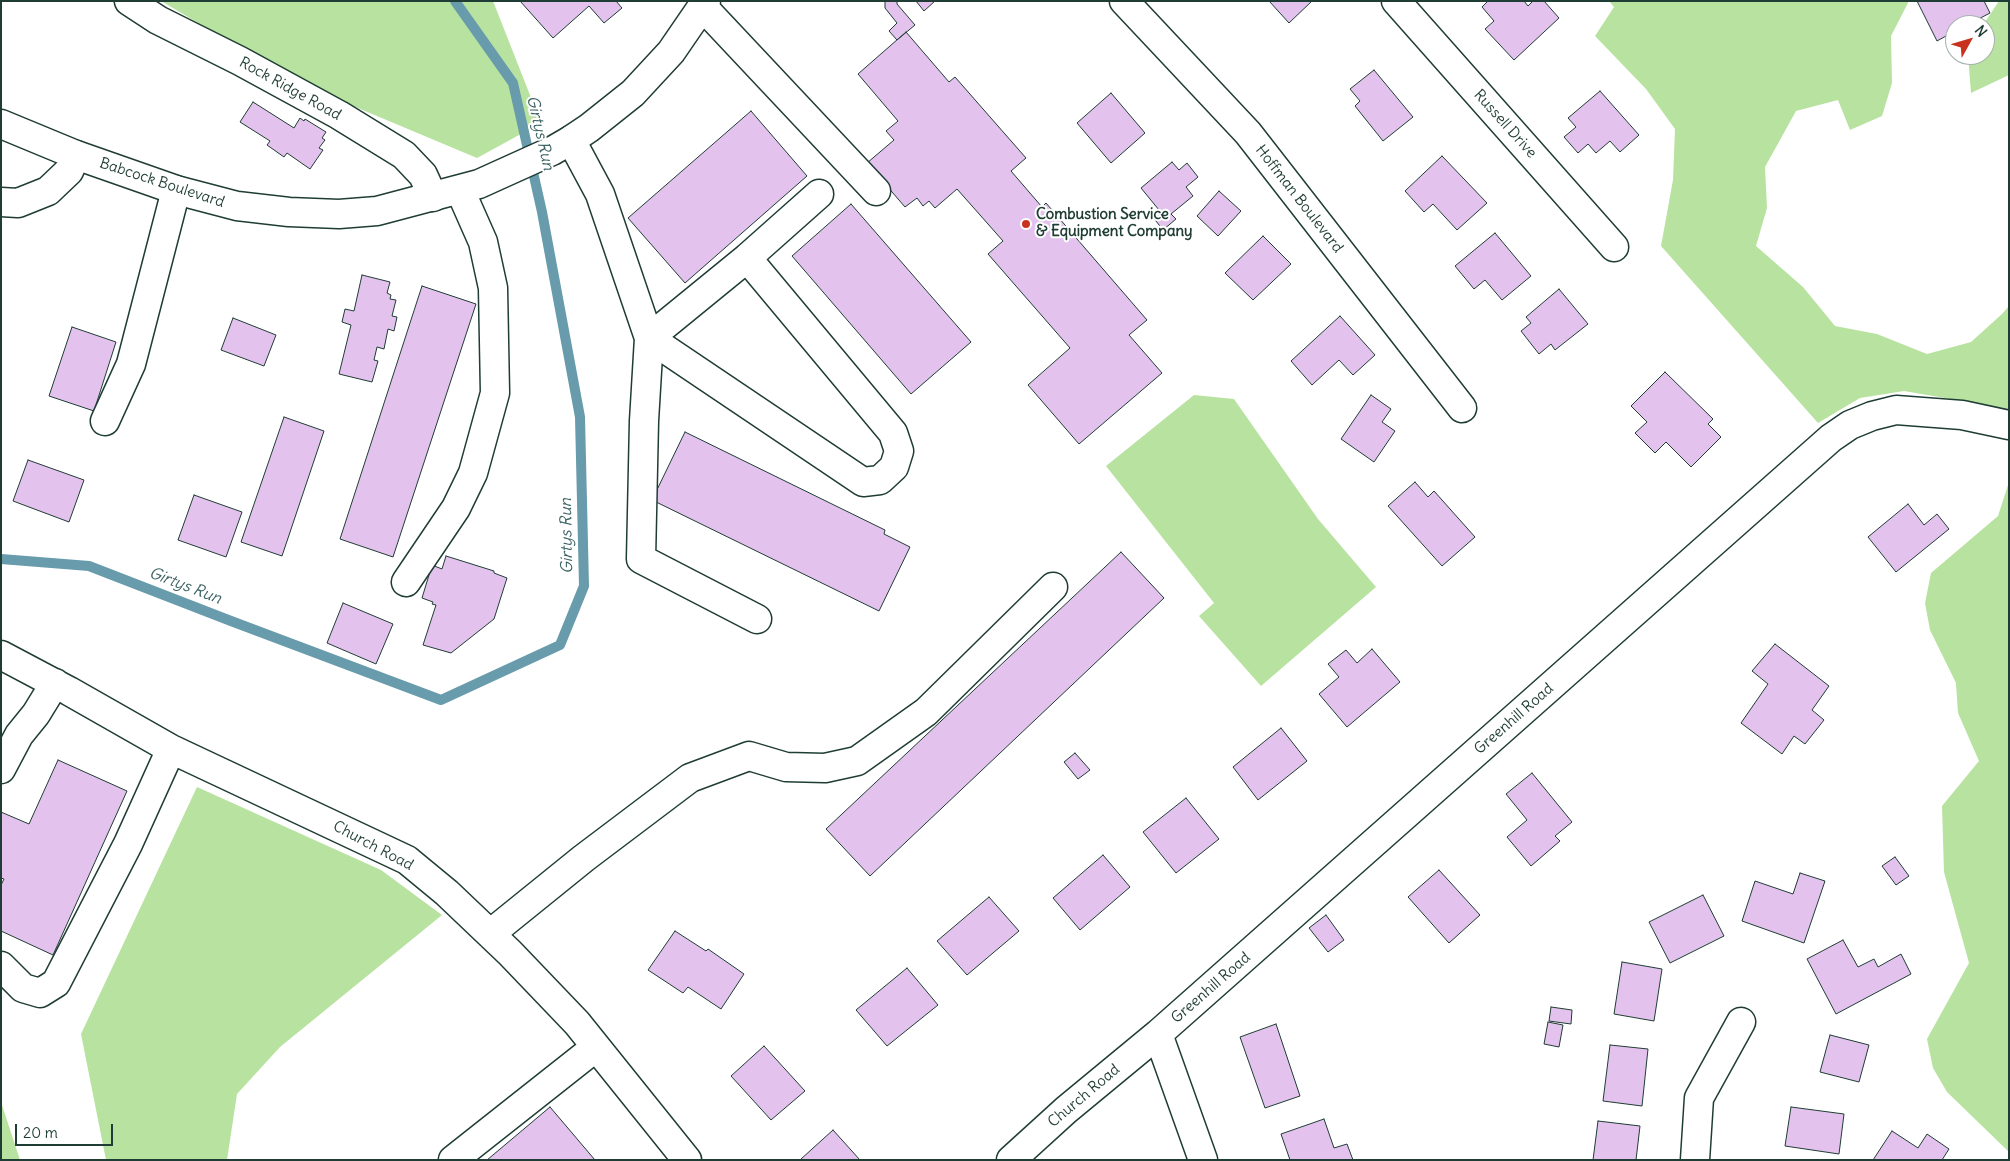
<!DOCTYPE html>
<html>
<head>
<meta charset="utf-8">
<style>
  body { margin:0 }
  #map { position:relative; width:2010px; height:1161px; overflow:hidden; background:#fff; font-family:Delius,sans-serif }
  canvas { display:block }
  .frame { position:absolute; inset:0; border:2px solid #1f3d34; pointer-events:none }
  .north { position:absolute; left:1945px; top:15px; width:50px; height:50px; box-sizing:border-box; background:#fff; border:1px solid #a5b1ae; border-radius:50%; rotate:51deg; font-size:14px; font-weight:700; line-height:20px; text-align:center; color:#1f3d34 }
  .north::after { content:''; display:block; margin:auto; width:18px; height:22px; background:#c8321e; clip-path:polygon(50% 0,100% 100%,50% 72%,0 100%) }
  .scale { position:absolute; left:15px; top:1124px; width:98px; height:22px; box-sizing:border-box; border:2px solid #1f3d34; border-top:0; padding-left:6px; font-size:15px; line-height:18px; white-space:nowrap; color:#1f3d34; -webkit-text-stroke:4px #fff; paint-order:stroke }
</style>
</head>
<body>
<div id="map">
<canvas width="2010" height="1161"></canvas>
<div class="frame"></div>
<div class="north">N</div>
<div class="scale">20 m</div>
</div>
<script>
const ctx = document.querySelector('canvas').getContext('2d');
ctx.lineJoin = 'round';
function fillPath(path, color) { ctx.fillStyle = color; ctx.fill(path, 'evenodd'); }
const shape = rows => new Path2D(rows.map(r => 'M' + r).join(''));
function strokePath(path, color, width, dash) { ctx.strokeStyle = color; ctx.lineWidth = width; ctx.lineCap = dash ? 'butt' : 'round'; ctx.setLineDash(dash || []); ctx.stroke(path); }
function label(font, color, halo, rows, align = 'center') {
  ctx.font = font + ' Delius,sans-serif'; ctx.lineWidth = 4; ctx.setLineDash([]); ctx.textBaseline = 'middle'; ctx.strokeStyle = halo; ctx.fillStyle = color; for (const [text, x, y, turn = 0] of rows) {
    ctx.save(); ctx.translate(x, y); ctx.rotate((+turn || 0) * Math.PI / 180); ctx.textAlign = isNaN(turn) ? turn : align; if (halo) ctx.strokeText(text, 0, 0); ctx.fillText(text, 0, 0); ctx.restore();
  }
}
fillPath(shape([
  [161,1,493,1,541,123,477,158,346,103,247,52],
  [1609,1,1909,1,1891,36,1892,83,1882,116,1850,130,1838,100,1796,111,1765,167,1767,208,1756,246,1803,287,1835,326,1877,334,1927,354,1971,342,2002,314,2009,306,2009,409,1904,391,1860,398,1818,423,1661,246,1673,180,1675,129,1646,89,1595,36,1614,7],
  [1999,1,2009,1,2009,75,1971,93,1968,55,1985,55,1985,25,1983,25],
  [1194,395,1234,399,1318,519,1376,587,1261,686,1199,616,1214,603,1106,466],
  [2009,482,2009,1152,1947,1092,1933,1068,1927,1039,1969,963,1944,872,1942,806,1979,761,1958,713,1956,683,1930,630,1925,603,1931,573,1998,516],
  [197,787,381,870,442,915,280,1047,237,1094,227,1160,106,1160,81,1034],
  [1,1102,20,1160,1,1160]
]), '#b8e29f');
strokePath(shape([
  [1,559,89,566,231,621,441,700,560,645,584,586,580,417,542,212,513,83,455,1]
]), '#689bab', 10);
const building = shape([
  [520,1,616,1,622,8,604,23,589,6,553,38,520,1],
  [885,1,897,1,897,4,915,25,897,40,889,31,897,23,885,8,885,1],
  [916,1,935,1,924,11,916,1],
  [1269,1,1312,1,1289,23,1269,1],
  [1488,1,1524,1,1528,6,1533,1,1544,1,1559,18,1514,60,1485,29,1494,21,1482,7,1488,1],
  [1917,1,1984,1,1990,13,1967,25,1955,25,1955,31,1937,41,1917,1],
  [906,32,949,82,955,77,1026,158,1011,171,1042,207,1046,203,1147,320,1129,335,1162,373,1079,444,1028,385,1070,348,988,254,1003,241,957,189,935,208,929,201,923,206,917,198,905,207,867,163,894,140,886,131,898,121,858,74,906,32],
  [1374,70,1413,117,1383,141,1355,106,1360,101,1350,89,1374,70],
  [1600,91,1639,135,1620,152,1610,141,1596,153,1588,144,1578,153,1564,137,1576,127,1568,118,1600,91],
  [1111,93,1145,133,1111,163,1077,123,1111,93],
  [253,102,294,128,300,118,304,121,305,119,326,132,322,138,325,140,319,148,323,150,310,169,287,153,284,157,267,145,270,141,240,122,253,102],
  [751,111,807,176,685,283,628,218,751,111],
  [1442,156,1487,203,1457,230,1433,204,1424,212,1405,191,1442,156],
  [1172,162,1179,170,1187,163,1198,177,1186,187,1193,196,1171,214,1176,219,1163,230,1152,216,1159,210,1141,188,1172,162],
  [1219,191,1241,211,1218,236,1197,216,1219,191],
  [851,204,971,342,911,394,792,256,851,204],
  [1495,233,1531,276,1502,300,1485,280,1474,289,1455,266,1495,233],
  [1263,236,1291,264,1253,300,1225,273,1263,236],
  [362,275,390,282,387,293,391,295,390,299,396,300,392,316,397,317,394,331,388,329,384,349,377,347,374,360,378,361,372,382,339,374,351,325,342,322,345,309,354,311,362,275],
  [422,286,476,304,393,557,340,539,422,286],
  [1559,289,1588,324,1555,350,1551,344,1539,354,1521,331,1531,323,1526,317,1559,289],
  [1340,316,1375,355,1353,375,1339,360,1312,385,1291,361,1340,316],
  [233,318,276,335,264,366,221,350,233,318],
  [72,327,116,342,94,411,49,396,72,327],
  [1665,372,1713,419,1708,424,1721,437,1691,467,1666,442,1655,453,1635,433,1647,422,1631,406,1665,372],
  [1371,395,1391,409,1382,422,1395,431,1374,462,1341,439,1371,395],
  [284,417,324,431,282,556,241,542,284,417],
  [685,432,885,530,884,534,910,547,879,611,652,500,685,432],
  [28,460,84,480,69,522,13,501,28,460],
  [1415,482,1428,497,1434,491,1475,537,1442,566,1388,506,1415,482],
  [194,495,242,512,226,557,178,540,194,495],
  [1908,504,1924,525,1937,514,1949,529,1896,572,1868,537,1908,504],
  [1121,552,1164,598,870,876,826,829,1121,552],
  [446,556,494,571,494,573,507,578,494,619,451,653,423,645,436,605,432,604,433,602,422,598,432,565,442,569,446,556],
  [343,603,393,624,376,664,327,643,343,603],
  [1775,644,1829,686,1812,710,1824,720,1805,744,1794,736,1782,754,1741,723,1768,684,1752,671,1775,644],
  [1372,649,1400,682,1347,727,1319,694,1339,677,1328,664,1346,650,1357,663,1372,649],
  [1281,728,1307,761,1258,800,1233,767,1281,728],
  [1075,753,1090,770,1078,779,1064,762,1075,753],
  [58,760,127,791,53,955,1,931,1,885,4,879,1,878,1,812,29,824,58,760],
  [1532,773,1572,822,1555,836,1560,841,1531,866,1507,837,1527,820,1506,794,1532,773],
  [1186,798,1219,839,1176,873,1143,832,1186,798],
  [1103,855,1130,887,1080,930,1053,898,1103,855],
  [1895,857,1909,876,1896,885,1882,866,1895,857],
  [1439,870,1480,915,1449,943,1408,897,1439,870],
  [1800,873,1825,881,1804,943,1742,921,1755,881,1793,894,1800,873],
  [1703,895,1724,936,1670,963,1649,922,1703,895],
  [989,897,1019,931,967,975,937,941,989,897],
  [1326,915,1344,940,1328,952,1309,928,1326,915],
  [675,931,706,951,708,949,744,974,721,1009,688,987,683,993,648,970,675,931],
  [1843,940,1858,967,1874,959,1878,967,1901,954,1911,974,1836,1014,1807,959,1843,940],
  [1622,962,1662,969,1654,1021,1614,1014,1622,962],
  [907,968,938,1005,887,1046,856,1010,907,968],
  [1551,1007,1572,1010,1571,1024,1549,1021,1551,1007],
  [1548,1022,1563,1025,1559,1047,1544,1044,1548,1022],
  [1276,1024,1300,1096,1265,1108,1240,1037,1276,1024],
  [1830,1035,1869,1045,1859,1082,1820,1072,1830,1035],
  [1610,1045,1648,1049,1642,1106,1603,1101,1610,1045],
  [764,1046,805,1091,771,1120,731,1076,764,1046],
  [550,1107,595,1160,487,1160,550,1107],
  [1791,1107,1844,1114,1839,1154,1785,1146,1791,1107],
  [1324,1119,1334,1148,1347,1144,1353,1160,1290,1160,1281,1134,1324,1119],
  [1598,1121,1640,1126,1636,1160,1593,1160,1598,1121],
  [833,1130,860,1160,802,1160,801,1159,833,1130],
  [1892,1131,1918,1148,1927,1134,1949,1149,1942,1160,1873,1160,1892,1131]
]);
fillPath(building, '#e3c2ee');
strokePath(building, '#1f3d34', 1);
const minor = shape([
  [129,1,158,20,240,61,339,115,404,155,423,175,433,197],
  [1124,1,1248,133,1462,408],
  [1396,1,1614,247],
  [703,7,876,191],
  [571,140,600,194,649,338,863,482,880,480,894,467,899,451,893,433,747,258],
  [1,202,18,203,48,191,69,171,76,155],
  [105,421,131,364,176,190],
  [406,582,456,508,473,473,495,393,493,288,483,242,460,190],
  [757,619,641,559,644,421,649,338,747,258,819,194],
  [1,655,69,691,171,749,407,860,447,893,510,953,577,1023,687,1160],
  [1,769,19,735,36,714,55,683],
  [490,934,584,858,690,778,749,756,786,767,825,768,857,761,926,712,1053,587],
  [1,966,23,988,40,993,56,983,128,844,171,749],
  [453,1160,596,1047],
  [1011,1160,1066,1110,1158,1034],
  [1203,1160,1158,1034,1831,438,1850,425,1872,416,1896,410,1962,415,2009,425],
  [1695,1160,1699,1098,1741,1022]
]);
const major = shape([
  [1,124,76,155,176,190,237,206,289,212,339,214,377,211,479,184,552,151,571,140,589,128,633,93,671,52,706,1]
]);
strokePath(minor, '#1f3d34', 31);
strokePath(major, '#1f3d34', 31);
strokePath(minor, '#fff', 28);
strokePath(major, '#fff', 28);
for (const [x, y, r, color] of [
  [1026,224,5,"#c8321e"]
]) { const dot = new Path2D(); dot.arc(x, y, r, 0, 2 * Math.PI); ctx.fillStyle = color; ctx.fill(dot); strokePath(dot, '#fff', 2); }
label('15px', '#1f3d34', '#fff', [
  ["Rock Ridge Road",290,89,29],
  ["Russell Drive",1505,124,48],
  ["Babcock Boulevard",162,183,18],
  ["Hoffman Boulevard",1299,199,52],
  ["Greenhill Road",1514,719,-41],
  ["Church Road",373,846,28],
  ["Greenhill Road",1211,988,-41],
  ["Church Road",1084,1096,-40]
]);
label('bold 15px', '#1f3d34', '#fff', [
  ["Combustion Service",1036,215],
  ["& Equipment Company",1036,232]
], 'left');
label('italic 16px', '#3d6466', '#fff', [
  ["Girtys Run",540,133,77],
  ["Girtys Run",567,536,-91],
  ["Girtys Run",185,586,21]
]);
</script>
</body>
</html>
